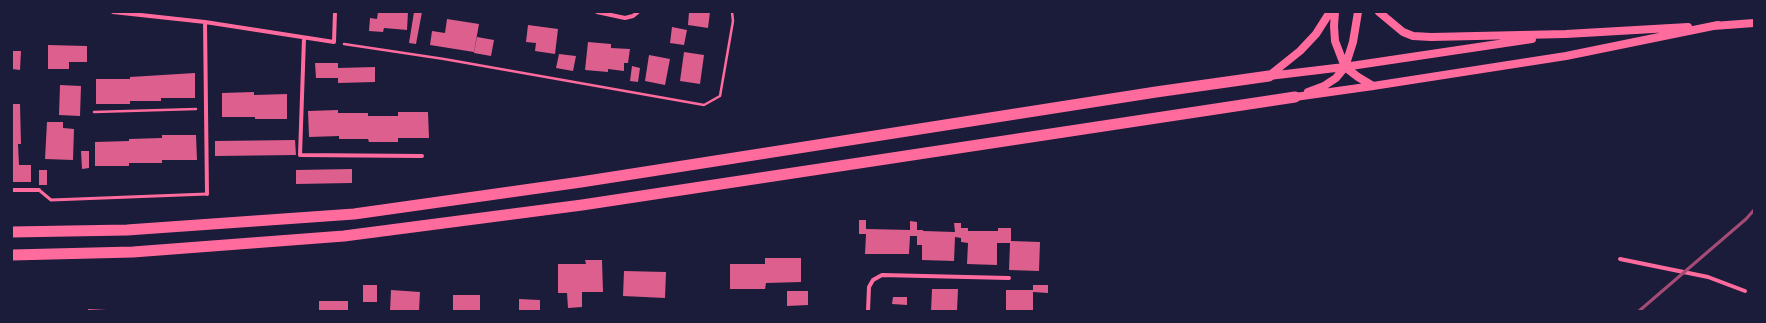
<!DOCTYPE html>
<html>
<head>
<meta charset="utf-8">
<style>
  body { margin:0 }
  #map { position:relative; width:1766px; height:323px; overflow:hidden; background:#1b1b3a; font-family:"Nunito Sans",sans-serif }
  canvas { display:block }
  .frame { position:absolute; inset:0; border:13px solid #1b1b3a; pointer-events:none }
</style>
</head>
<body>
<div id="map">
<canvas width="1766" height="323"></canvas>
<div class="frame"></div>
</div>
<script>
const ctx = document.querySelector('canvas').getContext('2d');
ctx.lineJoin = 'round';
function fillPath(path, color) { ctx.fillStyle = color; ctx.fill(path, 'evenodd'); }
const shape = rows => new Path2D(rows.map(r => 'M' + r).join(''));
function strokePath(path, color, width, dash) { ctx.strokeStyle = color; ctx.lineWidth = width; ctx.lineCap = dash ? 'butt' : 'round'; ctx.setLineDash(dash || []); ctx.stroke(path); }
fillPath(shape([
  [378,12,408,12,407,30,384,28,383,32,369,31,370,18,377,19],
  [414,12,422,12,416,44,409,43],
  [689,12,710,12,708,28,688,25],
  [447,19,479,24,474,52,430,45,432,31,445,33],
  [528,25,558,29,555,54,535,51,536,43,526,42],
  [672,27,687,30,684,45,670,43],
  [477,37,494,40,491,56,474,53],
  [588,42,611,44,611,48,630,49,628,63,624,63,624,71,608,69,608,72,585,70],
  [48,45,87,46,87,62,69,62,69,69,48,69],
  [12,51,21,51,20,70,12,69],
  [684,52,704,55,700,84,680,81],
  [559,54,576,56,573,71,556,68],
  [649,55,670,59,665,85,645,81],
  [315,63,338,63,338,68,375,67,375,82,338,83,338,78,316,78],
  [632,66,640,68,638,82,630,81],
  [195,73,195,98,161,98,161,101,130,101,130,104,96,104,96,79,130,79,130,77],
  [60,85,81,86,80,116,59,115],
  [254,92,254,95,287,94,287,119,255,119,255,117,222,117,222,93],
  [12,104,20,104,21,144,18,144,19,165,31,165,31,182,12,182],
  [338,110,338,113,368,113,368,116,398,116,398,112,428,112,429,138,398,138,398,142,369,142,368,139,339,139,339,136,309,137,308,111],
  [47,122,63,122,63,128,74,129,73,160,45,159],
  [162,135,196,135,197,160,162,160,162,163,129,163,129,166,95,166,95,142,129,141,129,139,162,138],
  [295,140,296,155,215,156,215,141],
  [81,151,89,151,89,168,82,169],
  [352,169,352,183,296,184,296,170],
  [39,170,47,170,47,185,39,185],
  [859,220,866,220,866,229,910,230,910,221,917,222,917,230,923,230,923,231,955,232,954,223,961,223,961,228,968,228,968,231,998,231,998,228,1011,228,1011,241,1040,242,1039,271,1009,270,1010,243,997,243,997,265,967,264,968,243,961,242,961,238,955,237,954,261,922,260,922,245,917,245,917,236,910,236,909,254,865,254,866,234,859,234],
  [765,258,801,258,801,282,766,283,765,289,730,289,730,264,765,264],
  [585,260,602,260,603,292,582,292,582,307,568,308,567,293,558,293,558,264,586,264],
  [624,271,666,272,665,298,623,296],
  [363,285,377,285,377,302,363,302],
  [1033,285,1048,285,1048,293,1033,292,1033,311,1006,311,1006,290,1033,290],
  [932,289,958,289,957,311,931,311],
  [391,290,420,292,419,311,390,311],
  [787,291,808,291,808,305,787,306],
  [453,295,480,295,480,311,453,311],
  [893,297,907,297,907,305,892,304],
  [519,299,540,300,540,311,519,311],
  [319,301,348,301,348,311,319,311],
  [88,309,107,310,107,311,88,311]
]), '#dd5f8e');
strokePath(shape([
  [344,44,444,59,704,105,720,96,733,21,732,12],
  [94,112,196,109]
]), '#ff6b9d', 2.5);
strokePath(shape([
  [39,190,51,200,207,194]
]), '#ff6b9d', 3);
strokePath(shape([
  [113,12,205,22,334,42,335,12],
  [597,12,625,18,633,16,638,12],
  [205,22,207,194],
  [304,38,300,155,422,156],
  [12,190,39,190],
  [1620,259,1708,277,1745,291],
  [868,311,869,287,873,280,882,275,1009,278]
]), '#ff6b9d', 4);
strokePath(shape([
  [1335,12,1334,26,1335,41,1345,67,1358,77,1373,86],
  [1379,12,1403,32,1413,36,1431,37,1566,34,1688,27],
  [1713,26,1754,23],
  [1270,75,1300,51,1316,34,1330,12],
  [1269,76,1344,67,1532,39],
  [1308,92,1324,86,1336,78,1345,67,1353,42,1358,12],
  [1295,97,1373,86,1566,56,1718,25]
]), '#ff6b9d', 8);
strokePath(shape([
  [12,232,127,230,354,214,581,182,1156,92,1269,76],
  [12,255,133,252,344,236,582,205,1295,97]
]), '#ff6b9d', 11);
strokePath(shape([
  [1639,311,1746,219,1754,210]
]), '#a44b75', 3);
</script>
</body>
</html>
